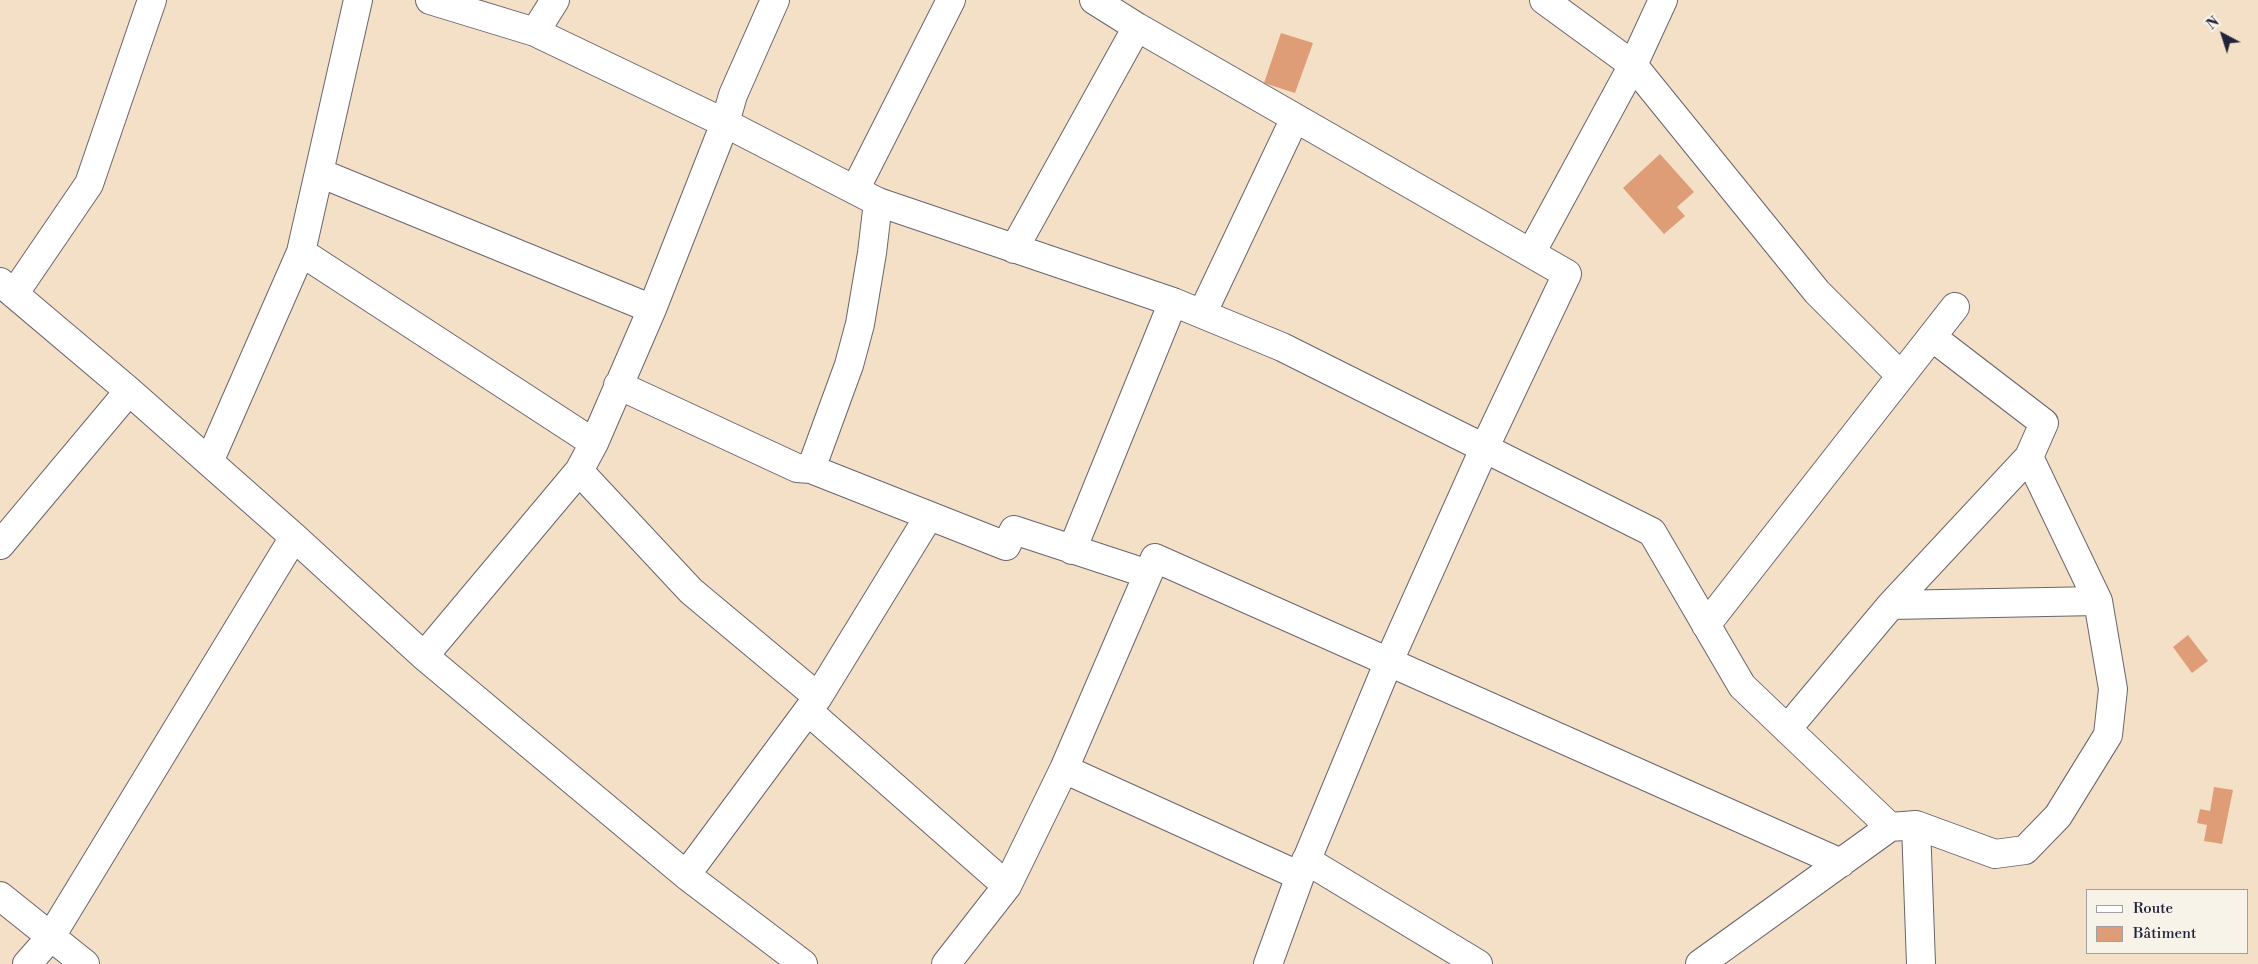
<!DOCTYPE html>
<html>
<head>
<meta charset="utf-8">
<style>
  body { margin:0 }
  #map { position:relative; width:2258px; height:964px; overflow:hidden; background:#f4e0c7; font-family:"Libre Bodoni",serif }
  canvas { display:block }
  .legend { position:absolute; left:2086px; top:889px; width:162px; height:65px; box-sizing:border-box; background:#f7f3e8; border:1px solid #a29fa3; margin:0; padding:6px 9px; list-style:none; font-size:15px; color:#22223b }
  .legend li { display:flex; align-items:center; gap:10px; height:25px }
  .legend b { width:25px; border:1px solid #a29fa3 }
  .north { position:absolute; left:2198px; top:10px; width:50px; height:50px; -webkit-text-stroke:4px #f7f3e8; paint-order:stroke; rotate:320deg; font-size:14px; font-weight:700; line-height:20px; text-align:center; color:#22223b }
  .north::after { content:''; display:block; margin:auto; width:18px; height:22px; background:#22223b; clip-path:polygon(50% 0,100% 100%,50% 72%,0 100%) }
</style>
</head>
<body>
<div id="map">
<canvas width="2258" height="964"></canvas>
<ul class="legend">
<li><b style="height:6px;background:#fff"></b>Route</li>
<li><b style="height:14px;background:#de9c77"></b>Bâtiment</li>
</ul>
<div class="north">N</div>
</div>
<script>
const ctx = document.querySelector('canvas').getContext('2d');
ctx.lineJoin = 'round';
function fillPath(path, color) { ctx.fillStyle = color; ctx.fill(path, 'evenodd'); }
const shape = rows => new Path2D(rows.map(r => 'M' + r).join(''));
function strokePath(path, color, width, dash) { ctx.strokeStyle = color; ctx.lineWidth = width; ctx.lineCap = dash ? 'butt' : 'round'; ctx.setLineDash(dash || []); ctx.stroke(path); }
fillPath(shape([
  [1281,33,1313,43,1295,93,1264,83],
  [1660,154,1694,192,1677,207,1685,216,1664,234,1623,188],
  [2188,635,2208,661,2192,673,2173,647],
  [2214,787,2233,790,2222,844,2204,841,2207,825,2197,823,2200,809,2210,811]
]), '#de9c77');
const minor = shape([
  [430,0,535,32,725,123,878,202,1173,302,1282,347,1652,532,1742,686,1890,827],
  [1094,0,1137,27,1567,274,1484,449,1389,661,1300,876,1268,964],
  [1544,0,1633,65,1817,292,1901,376],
  [535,32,555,0],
  [320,173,652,309],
  [855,190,951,0],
  [1014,249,1137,27],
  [301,252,594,443],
  [1531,253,1633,65,1663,0],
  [0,282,129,391,294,537,424,656,686,875,803,964],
  [14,294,89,184,152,0],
  [1202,314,1295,118],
  [618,385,797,468,811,469,849,365,860,324,872,253,878,202],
  [209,462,301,252,358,0],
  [811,469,1006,546,1014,530,1148,574],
  [579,471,691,591,818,697],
  [0,545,129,391],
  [1072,550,1173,302],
  [1891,605,2098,601],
  [1706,625,1955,307],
  [424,656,579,471,594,443,652,309,725,123,733,95,775,0],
  [808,711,1007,886],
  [1787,729,1891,605,2029,457,2044,423,1932,337],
  [1064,769,1300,876],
  [1916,825,1921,964],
  [1306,860,1478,964],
  [686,875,818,697,929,516],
  [0,896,85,964],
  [27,964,50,938,294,537],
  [946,964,1007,886,1064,769,1155,558,1841,863],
  [1700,964,1890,827,1916,825,1995,854,2025,850,2058,816,2108,735,2113,689,2098,601,2029,457]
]);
strokePath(minor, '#6c646c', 30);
strokePath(minor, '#fff', 28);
</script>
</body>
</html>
